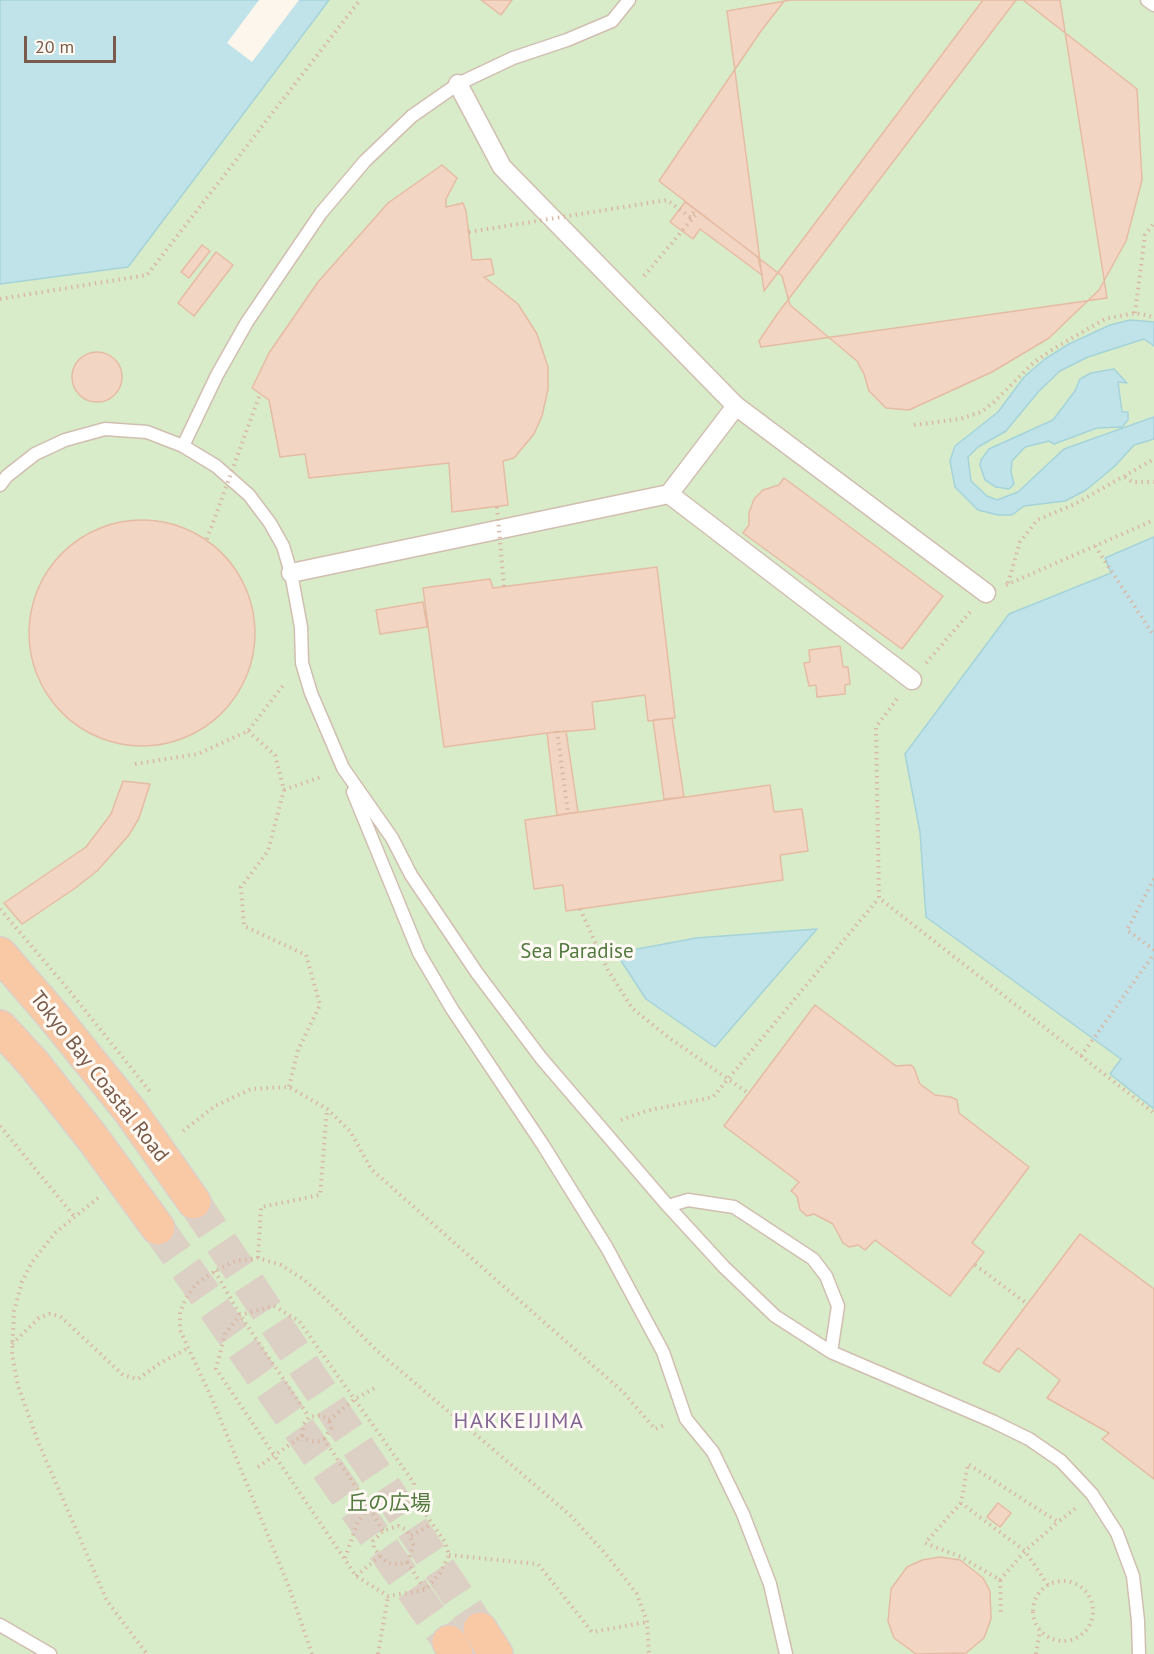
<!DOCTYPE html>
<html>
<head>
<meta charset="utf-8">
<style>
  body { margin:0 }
  #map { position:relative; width:1154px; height:1654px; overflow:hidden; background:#fdf6ec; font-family:"PT Sans",sans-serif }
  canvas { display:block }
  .scale { position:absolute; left:24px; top:36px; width:92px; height:27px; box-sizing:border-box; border:3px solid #7a5c4d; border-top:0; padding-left:8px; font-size:18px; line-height:21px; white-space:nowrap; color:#7a5c4d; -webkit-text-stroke:4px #fffaf3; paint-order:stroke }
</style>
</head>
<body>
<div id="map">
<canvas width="1154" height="1654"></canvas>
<div class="scale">20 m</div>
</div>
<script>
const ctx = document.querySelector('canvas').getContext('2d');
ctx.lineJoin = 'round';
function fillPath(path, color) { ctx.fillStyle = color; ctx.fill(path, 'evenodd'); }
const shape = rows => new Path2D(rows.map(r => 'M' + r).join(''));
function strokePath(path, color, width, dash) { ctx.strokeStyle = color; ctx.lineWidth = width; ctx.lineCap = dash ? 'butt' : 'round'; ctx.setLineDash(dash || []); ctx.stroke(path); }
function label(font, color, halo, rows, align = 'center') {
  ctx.font = font + ' "PT Sans","Noto Sans JP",sans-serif'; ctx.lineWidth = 6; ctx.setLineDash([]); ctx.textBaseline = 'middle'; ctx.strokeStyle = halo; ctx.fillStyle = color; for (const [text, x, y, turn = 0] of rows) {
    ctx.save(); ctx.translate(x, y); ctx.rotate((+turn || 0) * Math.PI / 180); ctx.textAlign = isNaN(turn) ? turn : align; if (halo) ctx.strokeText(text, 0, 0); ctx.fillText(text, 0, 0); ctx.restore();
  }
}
fillPath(shape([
  [286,0,1154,0,1154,1654,0,1654,0,249]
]), '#d8ecc9');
const water = shape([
  [0,0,329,0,128,267,0,284,0,0],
  [1130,320,1154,322,1154,346,1144,339,1088,357,1060,371,1039,391,1006,431,978,447,968,457,971,481,987,496,997,500,1018,492,1064,449,1154,417,1154,439,1134,445,1115,466,1086,490,1065,501,1024,506,1012,515,998,515,978,510,955,487,950,461,955,446,998,412,1024,377,1045,359,1069,344,1110,325,1130,320],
  [1114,369,1127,383,1118,382,1122,412,1128,412,1128,420,1122,427,1097,428,1054,444,1049,441,1025,447,1012,461,1011,472,1014,484,1009,489,996,487,985,480,980,465,981,460,989,449,1053,420,1075,391,1080,379,1091,373,1114,369],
  [1154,537,1154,1109,1110,1074,1121,1059,926,917,920,832,905,754,1009,614,1111,573,1105,558,1154,537],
  [817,929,715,1047,646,999,616,953,696,938,817,929]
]);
fillPath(water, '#bfe3e8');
strokePath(water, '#a5d3da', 1.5);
fillPath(shape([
  [259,0,299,0,252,62,227,43]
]), '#fdf6ec');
const building = shape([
  [481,0,512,0,501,15,481,0],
  [785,0,1023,0,1137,89,1142,180,1126,241,1099,290,1049,338,992,372,909,410,886,408,869,391,864,374,857,361,790,305,782,276,659,181,761,31,785,0],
  [791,0,983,0,764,291,727,11,791,0],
  [1016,0,1060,0,1107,298,761,347,759,341,778,313,1016,0],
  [442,165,457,178,446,199,446,207,463,203,466,211,472,260,491,259,494,274,484,277,518,304,537,334,548,367,548,389,542,416,534,434,514,458,503,461,508,505,452,512,449,463,309,478,305,454,280,457,269,400,252,388,269,353,318,282,388,203,442,165],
  [685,202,758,257,762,275,700,229,693,239,670,222,685,202],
  [202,245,210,251,189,278,181,272,202,245],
  [216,252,233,265,194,316,178,303,216,252],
  '72 377a25 25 0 1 1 50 0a25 25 0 1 1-50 0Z',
  [784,478,943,596,902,649,743,533,749,525,749,513,754,499,763,490,779,485,784,478],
  '29 633a113 113 0 1 1 226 0a113 113 0 1 1-226 0Z',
  [657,567,675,718,648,721,645,695,592,702,595,729,547,733,444,747,423,588,490,579,493,588,657,567],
  [423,602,427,627,380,634,376,610,423,602],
  [840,646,843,667,848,667,850,684,845,685,845,694,817,697,816,685,809,686,804,663,810,662,809,650,840,646],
  [672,718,684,797,664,799,653,720,672,718],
  [566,731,578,812,557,815,547,733,566,731],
  [123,781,150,784,139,818,129,835,97,871,74,889,22,924,4,903,86,847,111,814,123,781],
  [770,785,774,812,802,809,808,851,780,855,783,880,566,911,563,885,534,889,525,820,770,785],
  [815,1005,896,1066,911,1065,914,1068,920,1084,935,1095,951,1097,957,1100,959,1113,1029,1167,972,1243,984,1252,950,1296,875,1240,865,1250,858,1245,849,1247,843,1243,833,1224,814,1214,807,1216,800,1210,797,1196,791,1191,799,1182,724,1126,815,1005],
  [1080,1234,1154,1289,1154,1479,1102,1439,1109,1433,1047,1398,1060,1380,1018,1348,999,1372,983,1363,1080,1234],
  [998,1503,1011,1513,1000,1527,987,1517,998,1503],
  [940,1557,960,1560,983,1578,990,1591,991,1619,984,1638,966,1653,916,1654,894,1638,888,1621,891,1589,907,1567,922,1560,940,1557]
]);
fillPath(building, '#f3d5c3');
strokePath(building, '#e6bba3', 1.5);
strokePath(shape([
  [194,1202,480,1629],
  [158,1228,449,1642]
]), '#dcd0c4', 33, [33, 16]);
const service = shape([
  [1147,0,1154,5],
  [183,446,217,375,247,322,321,213,365,161,412,116,458,84,513,58,567,40,612,21,629,0],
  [0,485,7,476,35,454,65,440,105,429,147,432,183,446,216,466,249,495,270,523,283,546,291,573,301,627,302,663,311,693,343,768,392,838,411,875,477,973,541,1058,668,1206,724,1267,775,1316,831,1352,992,1421,1029,1439,1061,1461,1092,1494,1117,1533,1133,1576,1138,1621,1139,1654],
  [353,792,419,953,452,1009,543,1145,607,1248,663,1352,686,1419,713,1452,743,1514,770,1584,786,1654],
  [668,1206,688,1200,734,1207,813,1259,826,1276,838,1306,831,1352],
  [0,1625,50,1654]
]);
const pedestrian = shape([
  [736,406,986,593],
  [669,494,912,680],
  [291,573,669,494,736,406,502,167,458,84]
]);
const trunk = shape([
  [0,954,55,1018,130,1111,194,1202],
  [0,1027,34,1064,94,1140,158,1228],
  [480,1629,496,1654],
  [449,1642,456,1654]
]);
strokePath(service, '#d1beb0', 15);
strokePath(pedestrian, '#d1beb0', 21);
strokePath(trunk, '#dad1cd', 36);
strokePath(shape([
  [644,276,698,212],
  [0,299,147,275,360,0],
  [1135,313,1145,235,1154,223],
  [914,425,960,419,981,412,994,402,1033,363,1053,349,1105,319,1135,313,1154,317],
  [1125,477,1132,482,1154,482],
  [1095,546,1154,636],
  [1008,583,1020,542,1037,520,1075,504,1154,459],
  [1006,585,1154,520],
  [926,663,970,612],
  [897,699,876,727,879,898,1154,1113],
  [248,731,275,755,284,790,268,851,241,887,244,926,306,955,320,1005,298,1050,289,1087],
  [557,731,568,813],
  [135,764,198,754,248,731,285,683],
  [284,790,323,776],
  [1154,879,1127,930,1154,950],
  [1081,1056,1154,954],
  [621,1120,646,1111,713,1097,879,898],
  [0,1126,74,1216],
  [183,1131,215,1106,251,1089,289,1087,327,1109,350,1131,371,1169,623,1392,655,1429,665,1425],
  [98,1198,55,1233,32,1262,22,1282,14,1311,12,1354,18,1386,39,1444,107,1601,147,1654],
  [258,1258,261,1207,320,1195,327,1109],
  [975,1265,1026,1303],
  [215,1271,240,1315,309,1417],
  [274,1306,299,1321,414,1483,413,1496,445,1542,449,1555,440,1573,425,1590,388,1596,356,1576,216,1369,225,1334,240,1315,274,1306],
  [12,1344,39,1318,50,1314,60,1316,123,1375,138,1379,159,1364,188,1348],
  [302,1436,304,1439,317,1442,324,1439,370,1508,383,1531],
  [324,1439,331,1428,329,1420],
  [258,1467,302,1436,304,1424,309,1417,321,1415,329,1420,355,1399,378,1386],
  [961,1503,925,1543,961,1557,1000,1580,1001,1616],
  [449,1555,538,1564,592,1632,647,1622],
  [380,1556,387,1563,401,1564,407,1562,411,1554,413,1545,410,1536],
  [345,1558,358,1521,375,1501,390,1494,405,1493,413,1496],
  [407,1562,425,1590],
  [356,1576,380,1556,374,1548,373,1541,383,1531,398,1526,407,1530,410,1536,432,1524],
  [1000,1580,1025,1551,1058,1522],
  '1033 1611a30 30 0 1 1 60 0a30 30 0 1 1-60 0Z',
  [1048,1585,1025,1551,961,1503,968,1464,1058,1522,1077,1507],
  [312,1654,289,1587,213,1401,180,1330,180,1312,186,1298,196,1284,215,1271,235,1261,258,1258,281,1265,303,1279,329,1302,375,1349,569,1514,605,1553,637,1594,647,1622,649,1654],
  [378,1654,388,1596],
  [1036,1654,1040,1630]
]), '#d9b8a5', 4, [1.5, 4.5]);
strokePath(service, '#fff', 12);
strokePath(pedestrian, '#fff', 18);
strokePath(trunk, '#f9c8a4', 33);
strokePath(shape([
  [469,232,667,200,690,217,695,210],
  [497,507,504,587],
  [207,539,260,394],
  [0,909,68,989,152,1094],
  [580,909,608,970,632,1008,668,1037,748,1093]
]), '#d9b8a5', 4, [1.5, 4.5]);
label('21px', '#537a41', '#fffaf3', [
  ["Sea Paradise",577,952],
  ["丘の広場",389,1504]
]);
label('21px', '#7a5c4d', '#fffaf3', [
  ["Tokyo Bay Coastal Road",99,1077,52]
]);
ctx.letterSpacing = '1.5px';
label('22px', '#846695', '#fffaf3', [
  ["HAKKEIJIMA",519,1422]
]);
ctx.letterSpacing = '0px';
</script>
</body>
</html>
